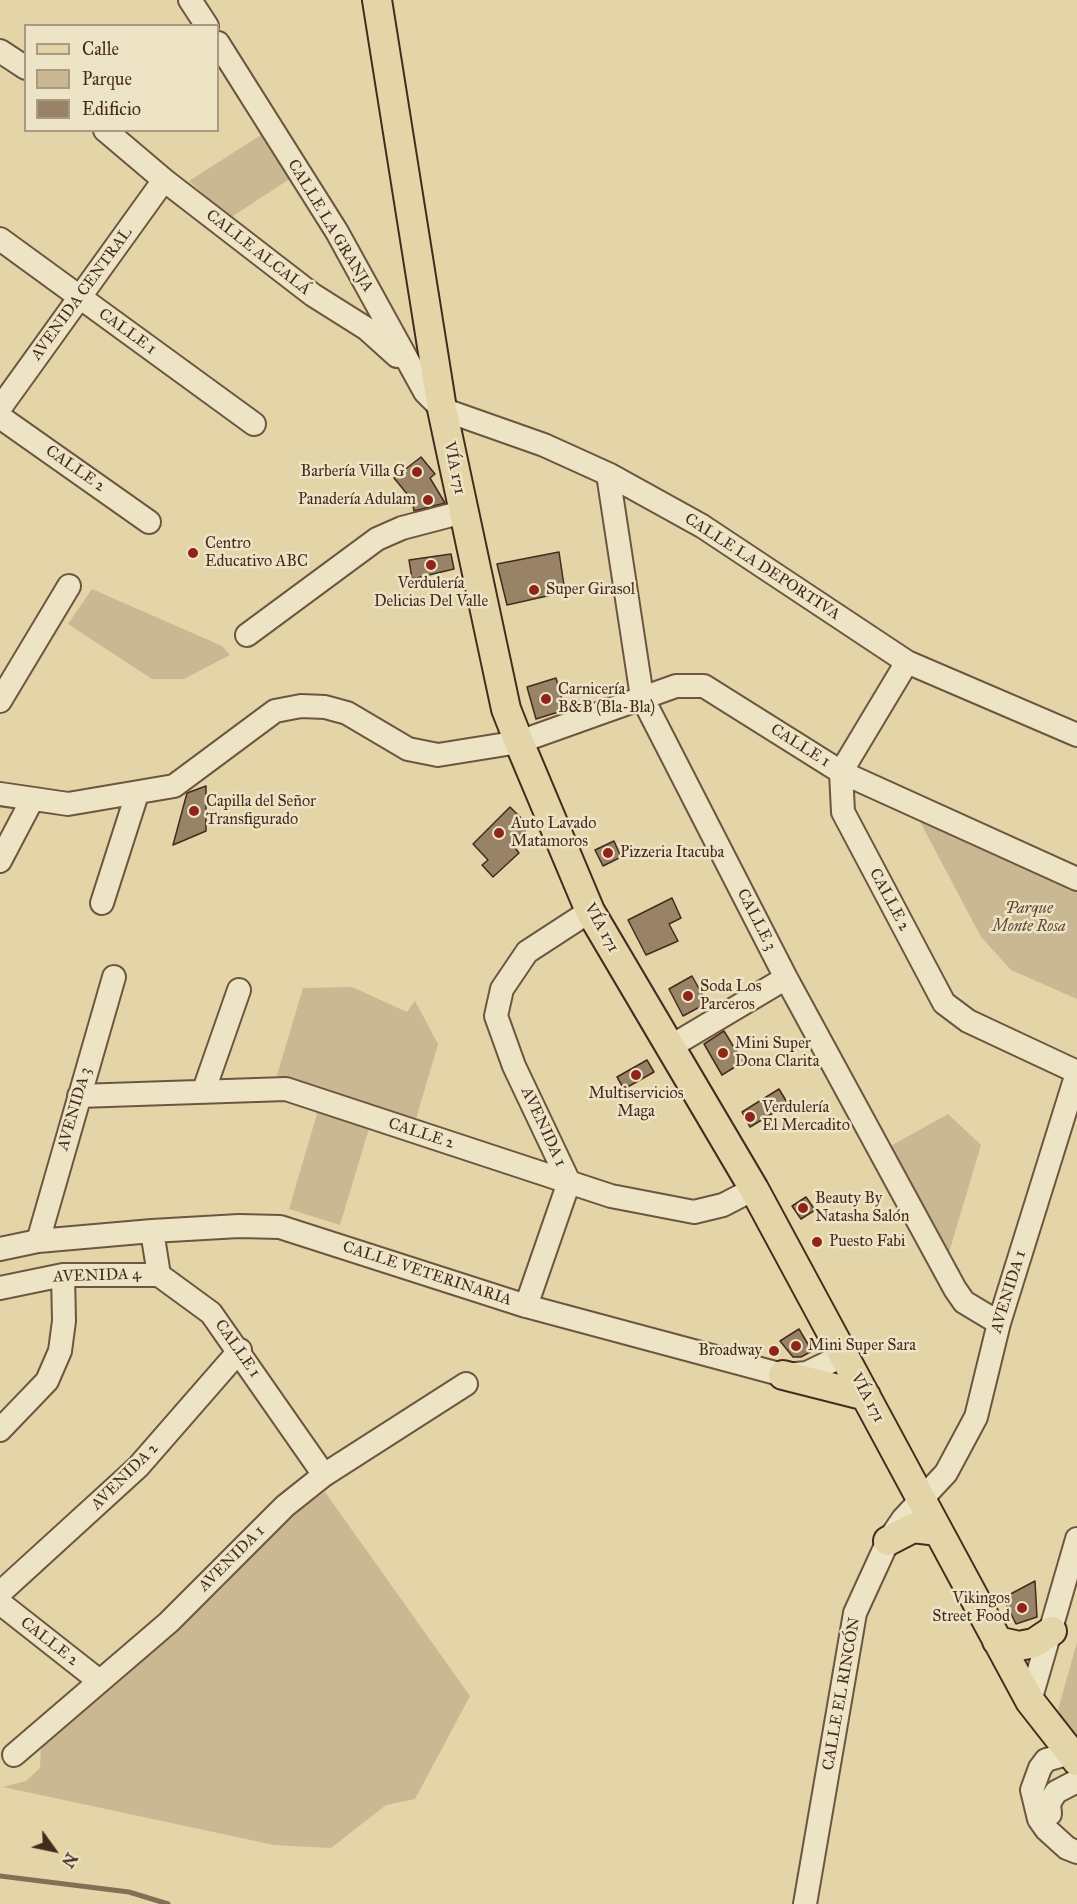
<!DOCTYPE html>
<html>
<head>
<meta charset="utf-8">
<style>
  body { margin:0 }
  #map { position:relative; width:1077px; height:1904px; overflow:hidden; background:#e4d5a8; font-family:"IM FELL Great Primer",serif }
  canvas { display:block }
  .legend { position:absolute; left:24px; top:24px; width:195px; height:108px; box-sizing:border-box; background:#ede4c6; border:2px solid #aa9a83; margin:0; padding:8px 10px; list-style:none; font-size:18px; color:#462a1e }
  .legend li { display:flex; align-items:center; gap:12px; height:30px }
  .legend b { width:30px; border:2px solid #aa9a83 }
  .north { position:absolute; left:24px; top:1820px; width:60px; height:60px; -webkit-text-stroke:4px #ede4c6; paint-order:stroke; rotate:123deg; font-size:16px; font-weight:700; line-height:24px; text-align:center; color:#462a1e }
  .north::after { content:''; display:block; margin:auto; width:21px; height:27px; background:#462a1e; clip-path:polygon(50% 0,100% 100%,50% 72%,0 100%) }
</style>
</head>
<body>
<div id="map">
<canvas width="1077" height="1904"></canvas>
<ul class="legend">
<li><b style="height:8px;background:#e4d5a8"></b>Calle</li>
<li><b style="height:16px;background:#c9b891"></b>Parque</li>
<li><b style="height:16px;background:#988366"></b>Edificio</li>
</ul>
<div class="north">N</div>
</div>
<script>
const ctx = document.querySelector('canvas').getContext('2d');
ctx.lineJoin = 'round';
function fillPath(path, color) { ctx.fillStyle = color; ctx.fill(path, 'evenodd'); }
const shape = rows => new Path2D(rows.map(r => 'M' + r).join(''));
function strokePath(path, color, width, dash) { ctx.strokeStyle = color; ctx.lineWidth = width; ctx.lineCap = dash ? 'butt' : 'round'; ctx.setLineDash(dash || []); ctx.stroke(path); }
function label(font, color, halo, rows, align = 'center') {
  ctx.font = font + ' "IM FELL Great Primer",serif'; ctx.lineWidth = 5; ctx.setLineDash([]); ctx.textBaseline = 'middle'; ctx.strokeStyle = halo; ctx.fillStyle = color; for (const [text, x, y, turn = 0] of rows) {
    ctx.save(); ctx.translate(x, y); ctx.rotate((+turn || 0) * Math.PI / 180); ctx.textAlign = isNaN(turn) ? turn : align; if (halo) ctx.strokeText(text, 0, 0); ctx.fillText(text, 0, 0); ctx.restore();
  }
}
fillPath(shape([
  [264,133,291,178,230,218,189,181],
  [92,589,222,646,230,655,184,679,152,679,68,624],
  [916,814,1077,888,1077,999,1011,970,981,937],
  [352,987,407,1012,415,1001,438,1044,416,1119,309,1086,275,1082,303,988],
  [319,1107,371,1122,340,1225,289,1209],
  [948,1114,981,1145,948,1256,887,1148],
  [325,1492,470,1696,415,1799,386,1805,331,1848,274,1845,3,1787,26,1781,40,1768,41,1747,219,1591,290,1516],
  [1077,1642,1077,1738,1057,1713]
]), '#c9b891');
strokePath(shape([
  [0,1876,129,1892,168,1904]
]), '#846e55', 5);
const building = shape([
  [421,457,435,474,430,478,445,503,414,511,412,500,394,478,421,457],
  [559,552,565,592,507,605,497,564,559,552],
  [451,554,454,569,412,579,409,560,451,554],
  [556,678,565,710,536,719,527,687,556,678],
  [206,786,206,831,173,845,187,793,206,786],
  [510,807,526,823,525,832,513,845,519,853,493,877,482,865,488,860,473,844,510,807],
  [614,841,621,857,603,866,595,850,614,841],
  [672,898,681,918,669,924,678,941,646,955,628,920,672,898],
  [692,976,707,1003,683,1016,669,989,692,976],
  [724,1031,743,1062,722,1075,704,1044,724,1031],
  [647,1060,654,1072,624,1089,617,1077,647,1060],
  [779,1089,788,1104,750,1127,742,1112,779,1089],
  [806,1197,815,1210,801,1219,792,1206,806,1197],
  [799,1329,812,1351,801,1357,793,1357,780,1341,799,1329],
  [1035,1581,1037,1617,1016,1624,1003,1598,1035,1581]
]);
fillPath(building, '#988366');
strokePath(building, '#462a1e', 1.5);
const minor = shape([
  [190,0,207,26],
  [218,43,337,232,425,392,442,409,544,445,608,474,702,526,907,662,1077,735],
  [0,51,26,68],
  [105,130,164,180,313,295,367,329,397,356],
  [0,239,254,424],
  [0,408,164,180],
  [0,417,149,522],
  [608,474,642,697,786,978,955,1289,964,1302,999,1323],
  [247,635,377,539,402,528,463,512],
  [907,662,841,772,843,812,944,1003,968,1021,1077,1072],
  [0,701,69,586],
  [0,794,68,804,174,786,275,711,301,706,325,707,347,713,408,749,438,755,519,742,676,686,704,686,841,772,1077,879],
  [0,861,32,800],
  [102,903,137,794],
  [670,1047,786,978],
  [204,1090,239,990],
  [79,1096,286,1089,611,1196,694,1212,723,1205,754,1189],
  [152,1231,159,1275,211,1313,324,1475],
  [38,1241,114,977],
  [0,1249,38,1241,152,1231,239,1226,280,1227,526,1306,783,1375,807,1373,844,1355],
  [0,1288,63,1275,159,1275],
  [526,1306,569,1182,514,1066,496,1016,502,989,527,952,590,911],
  [0,1430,47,1381,60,1351,64,1321,63,1275],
  [0,1593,138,1467,240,1350],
  [0,1603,98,1680],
  [1030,1701,1077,1539],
  [1071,1753,1046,1760,1040,1768,1032,1790,1039,1819,1046,1829,1067,1848,1077,1852],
  [14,1755,169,1622,285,1506,324,1475,466,1384],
  [1050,1814,1049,1803,1056,1792,1077,1781],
  [805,1904,855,1613,888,1541,903,1519,946,1473,976,1417,999,1323,1077,1073]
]);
const major = shape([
  [377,0,442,409,506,709,519,742,590,911,754,1189,1030,1701,1077,1761],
  [783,1375,866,1396],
  [888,1541,913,1528,938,1531],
  [997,1641,1019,1646,1034,1643,1052,1631]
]);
strokePath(minor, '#6e5540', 26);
strokePath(major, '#462a1e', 32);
strokePath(minor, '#ede4c6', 22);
strokePath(major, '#e4d5a8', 28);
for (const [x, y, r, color] of [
  [417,472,6,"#8f2418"],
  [428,500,6,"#8f2418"],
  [193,553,6,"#8f2418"],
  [431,565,6,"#8f2418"],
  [534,590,6,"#8f2418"],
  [546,699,6,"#8f2418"],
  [194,811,6,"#8f2418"],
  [499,833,6,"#8f2418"],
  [608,853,6,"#8f2418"],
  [688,996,6,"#8f2418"],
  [723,1053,6,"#8f2418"],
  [636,1075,6,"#8f2418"],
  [750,1117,6,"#8f2418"],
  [803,1208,6,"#8f2418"],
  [817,1242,6,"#8f2418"],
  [796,1346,6,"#8f2418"],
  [774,1351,6,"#8f2418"],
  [1022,1608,6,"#8f2418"]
]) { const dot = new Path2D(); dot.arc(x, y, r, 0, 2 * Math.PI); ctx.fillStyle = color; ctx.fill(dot); strokePath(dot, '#ede4c6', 2); }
label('16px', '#462a1e', '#ede4c6', [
  ["CALLE LA GRANJA",330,226,59],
  ["CALLE ALCALÁ",258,253,38],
  ["AVENIDA CENTRAL",82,294,-54],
  ["CALLE 1",127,332,36],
  ["VÍA 171",454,468,78],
  ["CALLE 2",75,469,35],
  ["CALLE LA DEPORTIVA",762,567,33],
  ["CALLE 1",800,746,32],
  ["CALLE 2",889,900,62],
  ["CALLE 3",756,920,63],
  ["VÍA 171",601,928,61],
  ["AVENIDA 3",75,1109,-74],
  ["AVENIDA 1",543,1127,65],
  ["CALLE 2",421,1134,18],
  ["CALLE VETERINARIA",427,1274,18],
  ["AVENIDA 4",97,1276,-2],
  ["AVENIDA 1",1009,1292,-73],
  ["CALLE 1",237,1349,55],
  ["VÍA 171",867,1398,62],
  ["AVENIDA 2",125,1477,-45],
  ["AVENIDA 1",232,1559,-45],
  ["CALLE 2",49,1642,38],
  ["CALLE EL RINCÓN",842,1694,-80]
]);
label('16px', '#462a1e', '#ede4c6', [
  ["Barbería Villa G",405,472,"right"],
  ["Panadería Adulam",416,500,"right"],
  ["Centro",205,544],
  ["Educativo ABC",205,562],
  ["Verdulería",431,584,"center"],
  ["Delicias Del Valle",431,602,"center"],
  ["Super Girasol",546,590],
  ["Carnicería",558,690],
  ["B&B (Bla-Bla)",558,708],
  ["Capilla del Señor",206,802],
  ["Transfigurado",206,820],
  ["Auto Lavado",511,824],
  ["Matamoros",511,842],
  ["Pizzeria Itacuba",620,853],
  ["Soda Los",700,987],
  ["Parceros",700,1005],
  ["Mini Super",735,1044],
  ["Dona Clarita",735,1062],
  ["Multiservicios",636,1094,"center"],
  ["Maga",636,1112,"center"],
  ["Verdulería",762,1108],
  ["El Mercadito",762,1126],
  ["Beauty By",815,1199],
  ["Natasha Salón",815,1217],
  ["Puesto Fabi",829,1242],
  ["Mini Super Sara",808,1346],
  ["Broadway",762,1351,"right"],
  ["Vikingos",1010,1599,"right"],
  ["Street Food",1010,1617,"right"]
], 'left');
label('italic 16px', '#604635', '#ede4c6', [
  ["Parque",1029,909],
  ["Monte Rosa",1029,927]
]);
</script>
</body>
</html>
